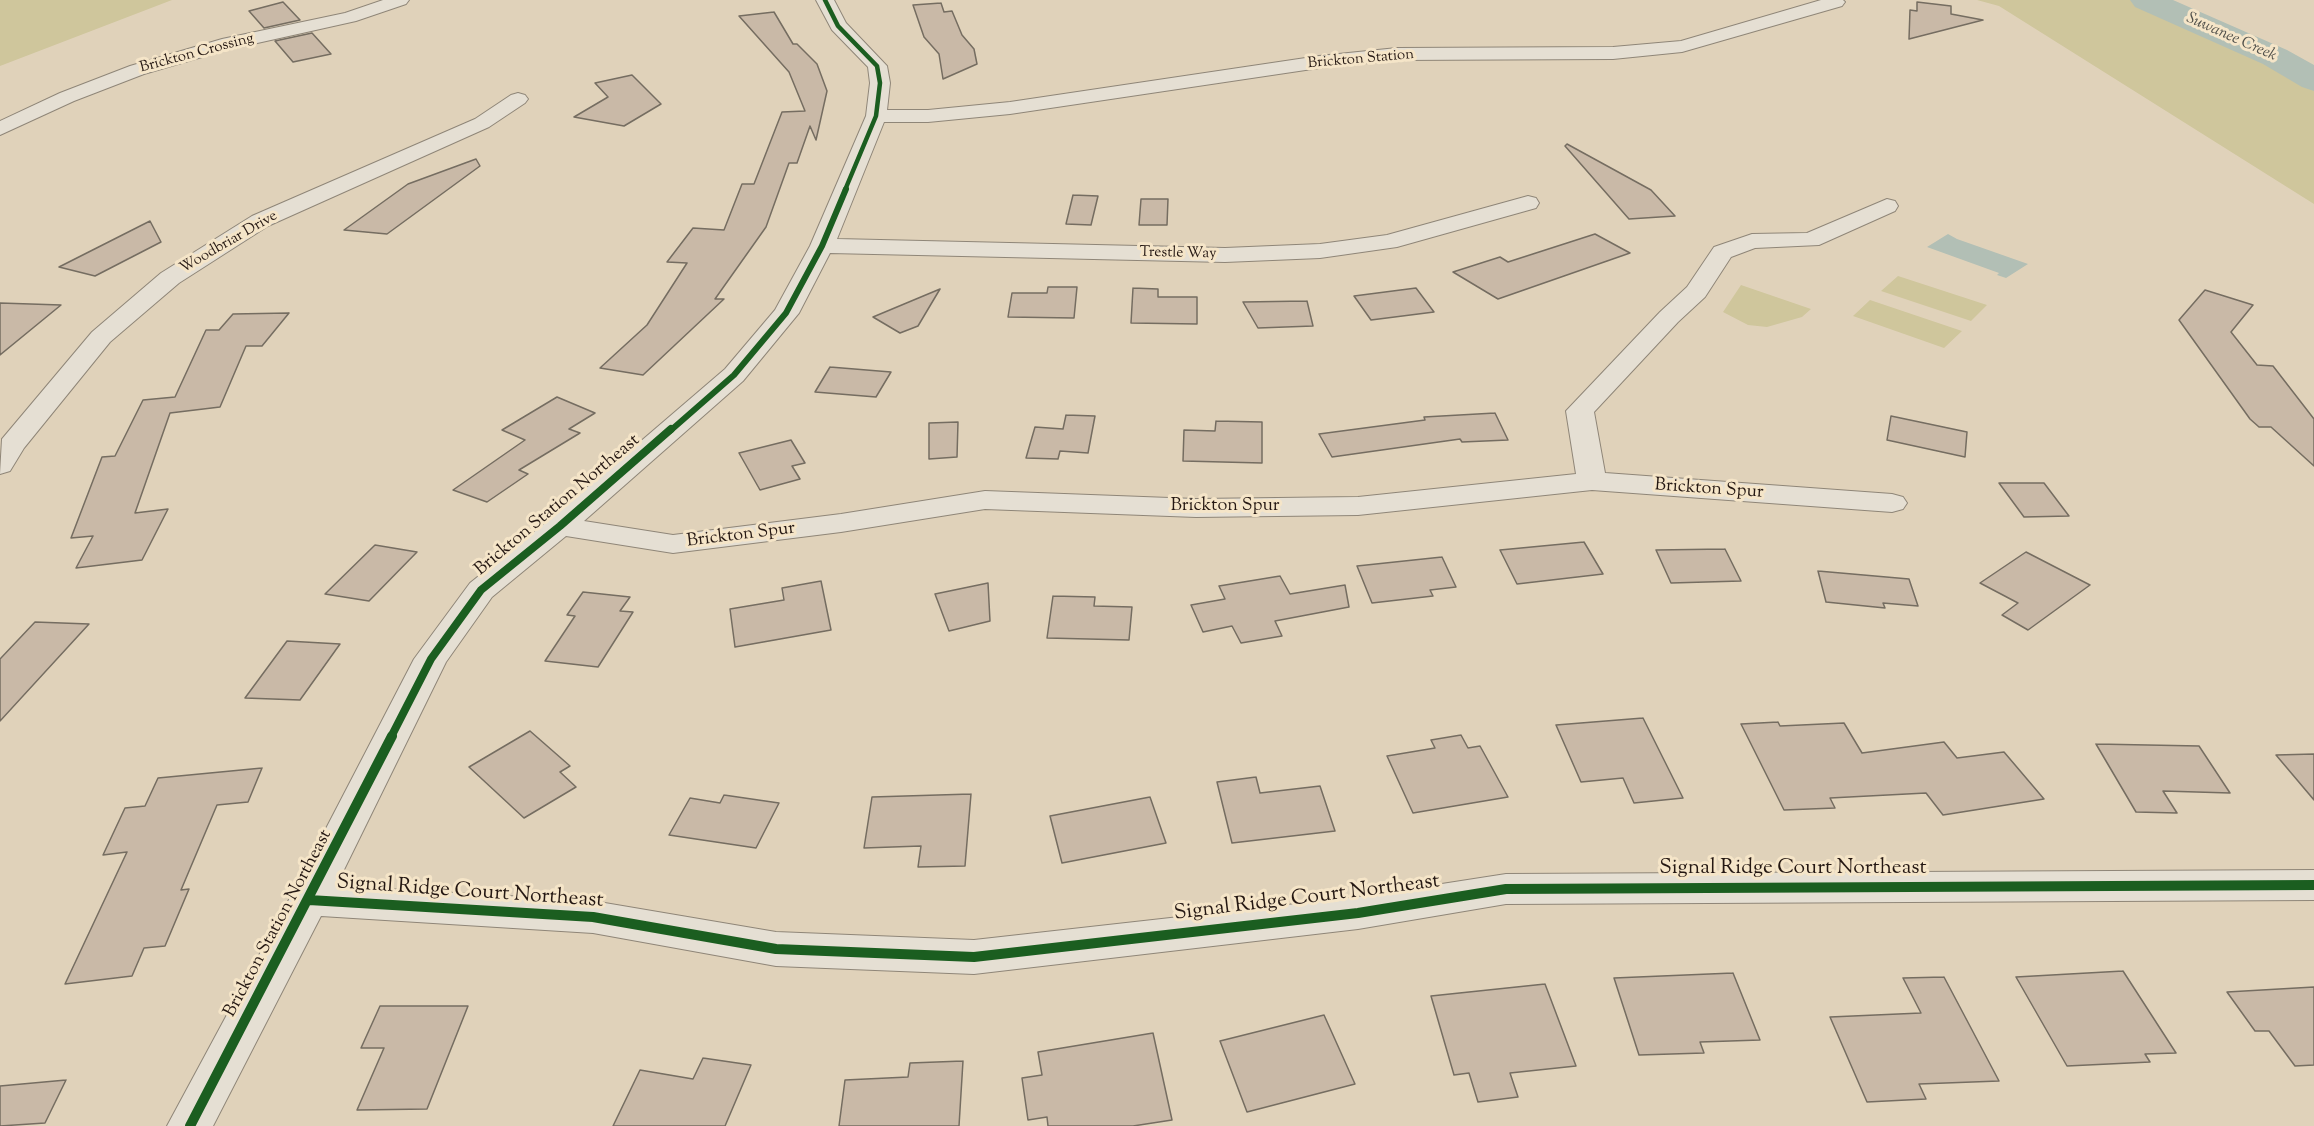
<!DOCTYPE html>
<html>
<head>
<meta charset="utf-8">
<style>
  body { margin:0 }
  canvas { display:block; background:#e0d2ba }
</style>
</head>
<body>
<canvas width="2314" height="1126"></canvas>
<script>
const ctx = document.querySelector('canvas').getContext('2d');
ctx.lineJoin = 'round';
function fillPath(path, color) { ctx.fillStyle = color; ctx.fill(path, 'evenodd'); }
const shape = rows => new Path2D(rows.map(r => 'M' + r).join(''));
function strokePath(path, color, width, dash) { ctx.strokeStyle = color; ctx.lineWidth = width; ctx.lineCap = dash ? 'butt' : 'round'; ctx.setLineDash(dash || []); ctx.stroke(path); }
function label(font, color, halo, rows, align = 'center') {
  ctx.font = font + ' "Sorts Mill Goudy",serif'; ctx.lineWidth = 6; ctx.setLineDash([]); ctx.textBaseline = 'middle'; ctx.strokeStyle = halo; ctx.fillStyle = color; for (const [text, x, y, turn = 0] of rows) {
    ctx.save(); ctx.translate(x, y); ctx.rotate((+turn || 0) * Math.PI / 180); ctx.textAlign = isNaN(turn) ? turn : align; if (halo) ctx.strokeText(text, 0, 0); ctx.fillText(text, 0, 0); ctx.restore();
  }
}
fillPath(shape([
  [0,0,172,0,0,66],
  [1977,0,2168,0,2314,77,2314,204,1999,6],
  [1898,276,1987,305,1971,321,1881,291],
  [1741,285,1811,309,1802,317,1767,327,1748,325,1723,312],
  [1870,300,1962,331,1944,348,1853,316]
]), '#cfc69c');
fillPath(shape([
  [1948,234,1957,239,2028,264,2006,278,1997,275,1999,273,1927,247]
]), '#b2bfb5');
fillPath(shape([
  [2130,0,2173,0,2287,50,2314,65,2314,91,2302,87,2263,64,2135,7,2130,0]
]), '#b2bfb5');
const building = shape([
  [283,2,300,20,264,28,249,11,283,2],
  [1917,2,1951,6,1951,14,1983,20,1909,39,1910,10,1917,11,1917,2],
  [941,3,944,12,952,11,962,35,974,49,977,64,943,79,939,54,924,37,913,5,941,3],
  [774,12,793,44,797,44,817,64,827,91,816,140,810,126,797,163,789,163,766,227,715,299,724,299,643,375,600,368,647,325,687,263,667,262,693,228,724,230,742,184,754,184,782,112,805,111,789,72,739,16,774,12],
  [312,33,331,54,293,62,275,41,312,33],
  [632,75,661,104,624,126,574,117,608,97,595,83,632,75],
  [1567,144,1651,190,1675,216,1629,219,1565,146,1567,144],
  [476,159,480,166,387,234,344,230,408,184,476,159],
  [1073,195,1098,196,1091,225,1066,224,1073,195],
  [1141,199,1168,199,1167,225,1139,225,1141,199],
  [150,221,161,242,95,276,59,267,150,221],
  [1595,234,1630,253,1498,299,1453,272,1500,257,1508,262,1595,234],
  [1048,287,1077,287,1074,318,1008,317,1012,293,1047,293,1048,287],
  [1133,288,1158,289,1158,297,1197,297,1197,324,1131,323,1133,288],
  [1416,288,1434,312,1371,320,1354,296,1416,288],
  [940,289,918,326,900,333,873,317,940,289],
  [2205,290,2253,305,2231,332,2257,365,2273,366,2314,419,2314,466,2271,427,2259,427,2250,419,2179,320,2205,290],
  [1307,301,1313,326,1258,328,1243,302,1307,301],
  [0,303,61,305,0,355,0,303],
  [289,313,262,346,246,346,220,407,170,413,135,513,168,509,142,560,76,568,93,536,71,538,102,457,115,456,143,400,175,397,206,330,219,330,233,314,289,313],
  [830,367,891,372,876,397,815,392,830,367],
  [557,397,595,413,569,429,580,433,519,470,528,474,487,502,453,490,525,440,502,430,557,397],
  [1495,413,1508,440,1462,442,1460,439,1332,457,1319,434,1425,420,1424,417,1495,413],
  [1066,415,1095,416,1088,453,1060,451,1058,459,1026,458,1035,427,1063,429,1066,415],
  [1891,416,1967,432,1965,457,1887,440,1891,416],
  [1216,421,1262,422,1262,463,1183,461,1184,430,1215,431,1216,421],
  [958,422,957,457,929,459,929,423,958,422],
  [791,440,805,463,792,466,800,479,760,490,739,453,791,440],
  [1999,483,2044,483,2069,516,2024,517,1999,483],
  [1584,542,1603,574,1517,584,1500,550,1584,542],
  [375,545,417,552,369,601,325,594,375,545],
  [1725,549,1741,581,1671,583,1656,550,1725,549],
  [2026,552,2090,585,2028,630,2002,615,2018,603,1980,583,2026,552],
  [1442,557,1456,587,1430,590,1433,596,1372,603,1357,566,1442,557],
  [1818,571,1909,579,1918,606,1883,603,1885,608,1826,602,1818,571],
  [1280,576,1290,594,1345,585,1349,607,1275,621,1282,636,1241,643,1232,626,1203,632,1191,605,1225,599,1219,586,1280,576],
  [821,581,831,630,735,647,730,609,784,600,782,588,821,581],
  [988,583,990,621,949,631,935,594,988,583],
  [583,592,630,597,620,611,633,612,598,667,545,661,575,616,567,615,583,592],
  [1053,596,1095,597,1094,606,1132,607,1129,640,1047,638,1053,596],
  [35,622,89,624,0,721,0,659,35,622],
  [287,641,340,644,300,700,245,698,287,641],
  [1643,718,1683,798,1634,803,1623,778,1581,782,1556,725,1643,718],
  [1778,722,1780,726,1844,723,1862,753,1944,742,1957,758,2004,752,2044,799,1943,815,1926,793,1830,798,1835,808,1784,810,1741,724,1778,722],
  [530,731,570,766,560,772,576,787,524,818,469,767,530,731],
  [1461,735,1468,748,1480,746,1508,797,1413,813,1387,756,1435,748,1431,740,1461,735],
  [2096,744,2199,746,2230,793,2163,791,2177,813,2136,812,2096,744],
  [2314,754,2314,800,2276,755,2314,754],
  [262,768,248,802,217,805,181,890,189,889,165,946,144,948,132,976,65,984,127,852,103,855,125,808,145,806,158,778,262,768],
  [1256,777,1260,793,1320,786,1335,831,1232,843,1217,782,1256,777],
  [971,794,965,866,918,867,921,846,864,848,872,797,971,794],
  [724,795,779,803,756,848,669,835,690,798,720,803,724,795],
  [1150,797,1166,843,1062,863,1050,816,1150,797],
  [2123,971,2176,1053,2145,1054,2150,1062,2067,1066,2016,977,2123,971],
  [1733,973,1760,1040,1700,1042,1704,1053,1639,1055,1614,978,1733,973],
  [1944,977,1999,1081,1919,1084,1926,1099,1867,1102,1830,1017,1921,1013,1903,978,1944,977],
  [1545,984,1576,1066,1510,1073,1518,1097,1478,1102,1469,1073,1454,1075,1431,996,1545,984],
  [2314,987,2314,1065,2295,1066,2269,1031,2255,1031,2227,992,2314,987],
  [380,1006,468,1006,427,1109,357,1110,384,1048,361,1048,380,1006],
  [1324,1015,1355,1084,1247,1112,1220,1041,1324,1015],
  [1153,1033,1172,1120,1133,1126,1048,1126,1047,1117,1028,1120,1022,1078,1042,1075,1038,1052,1153,1033],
  [703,1058,751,1065,725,1126,613,1126,640,1070,693,1079,703,1058],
  [963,1061,959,1126,839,1126,845,1080,908,1077,910,1063,963,1061],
  [66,1080,45,1123,0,1126,0,1086,66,1080]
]);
fillPath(building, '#c9b9a7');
strokePath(building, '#756d61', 1.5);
const minor = shape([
  [383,0,409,0,406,4,356,21,226,50,144,74,74,101,0,135,0,121,60,93,130,66,222,39,345,13,383,0],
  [816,0,834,0,846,23,887,66,890,83,887,110,928,110,1010,102,1319,56,1397,48,1613,47,1681,41,1821,0,1843,0,1845,2,1842,6,1682,52,1613,59,1397,60,1319,68,1010,114,928,122,884,122,837,239,1225,248,1320,244,1387,235,1528,196,1536,198,1539,203,1536,208,1397,247,1320,258,1225,262,830,253,799,313,743,381,584,521,673,535,841,514,985,491,1196,499,1358,497,1576,474,1566,411,1660,312,1687,287,1714,247,1752,234,1807,233,1887,199,1895,201,1898,206,1895,211,1819,245,1755,248,1731,257,1705,297,1678,322,1594,412,1605,473,1892,494,1903,497,1907,503,1903,509,1892,512,1592,490,1358,515,1196,517,985,509,841,532,673,553,566,536,492,597,446,662,336,886,593,901,776,932,974,940,1358,897,1506,874,2314,870,2314,900,1506,904,1358,929,974,974,776,966,593,933,321,916,213,1126,167,1126,292,894,414,659,470,583,549,520,725,369,775,310,810,246,866,116,870,83,868,67,832,30,816,0],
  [518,93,525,95,528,99,525,103,489,127,268,226,179,283,110,342,24,448,10,471,0,474,2,439,92,332,161,273,252,216,475,119,511,95,518,93]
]);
strokePath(minor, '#8f8678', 2);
fillPath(minor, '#e5dfd3');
strokePath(shape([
  [825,0,838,26,877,66,880,83,876,116,845,190]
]), '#1b5e20', 4.5);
strokePath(shape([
  [670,431,734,375,786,313,822,246,846,189]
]), '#1b5e20', 6);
strokePath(shape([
  [391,737,431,659,481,590,560,526,671,429]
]), '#1b5e20', 8);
strokePath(shape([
  [309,900,593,917,776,949,974,957,1358,913,1506,889,2314,885],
  [190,1126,392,736]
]), '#1b5e20', 10);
label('15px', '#241712', '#f5e5c8', [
  ["Brickton Crossing",197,54,-15],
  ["Brickton Station",1361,60,-5],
  ["Woodbriar Drive",229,243,-30],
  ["Trestle Way",1178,254,1]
]);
label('italic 16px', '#4f4f4a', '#f5e5c8', [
  ["Suwanee Creek",2231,38,24]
]);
label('18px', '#241712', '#f5e5c8', [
  ["Brickton Spur",1709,490,4],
  ["Brickton Station Northeast",558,506,-40],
  ["Brickton Spur",1225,507],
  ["Brickton Spur",741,536,-7],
  ["Brickton Station Northeast",279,924,-62]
]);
label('21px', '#241712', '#f5e5c8', [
  ["Signal Ridge Court Northeast",1793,869],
  ["Signal Ridge Court Northeast",470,893,4],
  ["Signal Ridge Court Northeast",1307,899,-7]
]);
</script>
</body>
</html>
